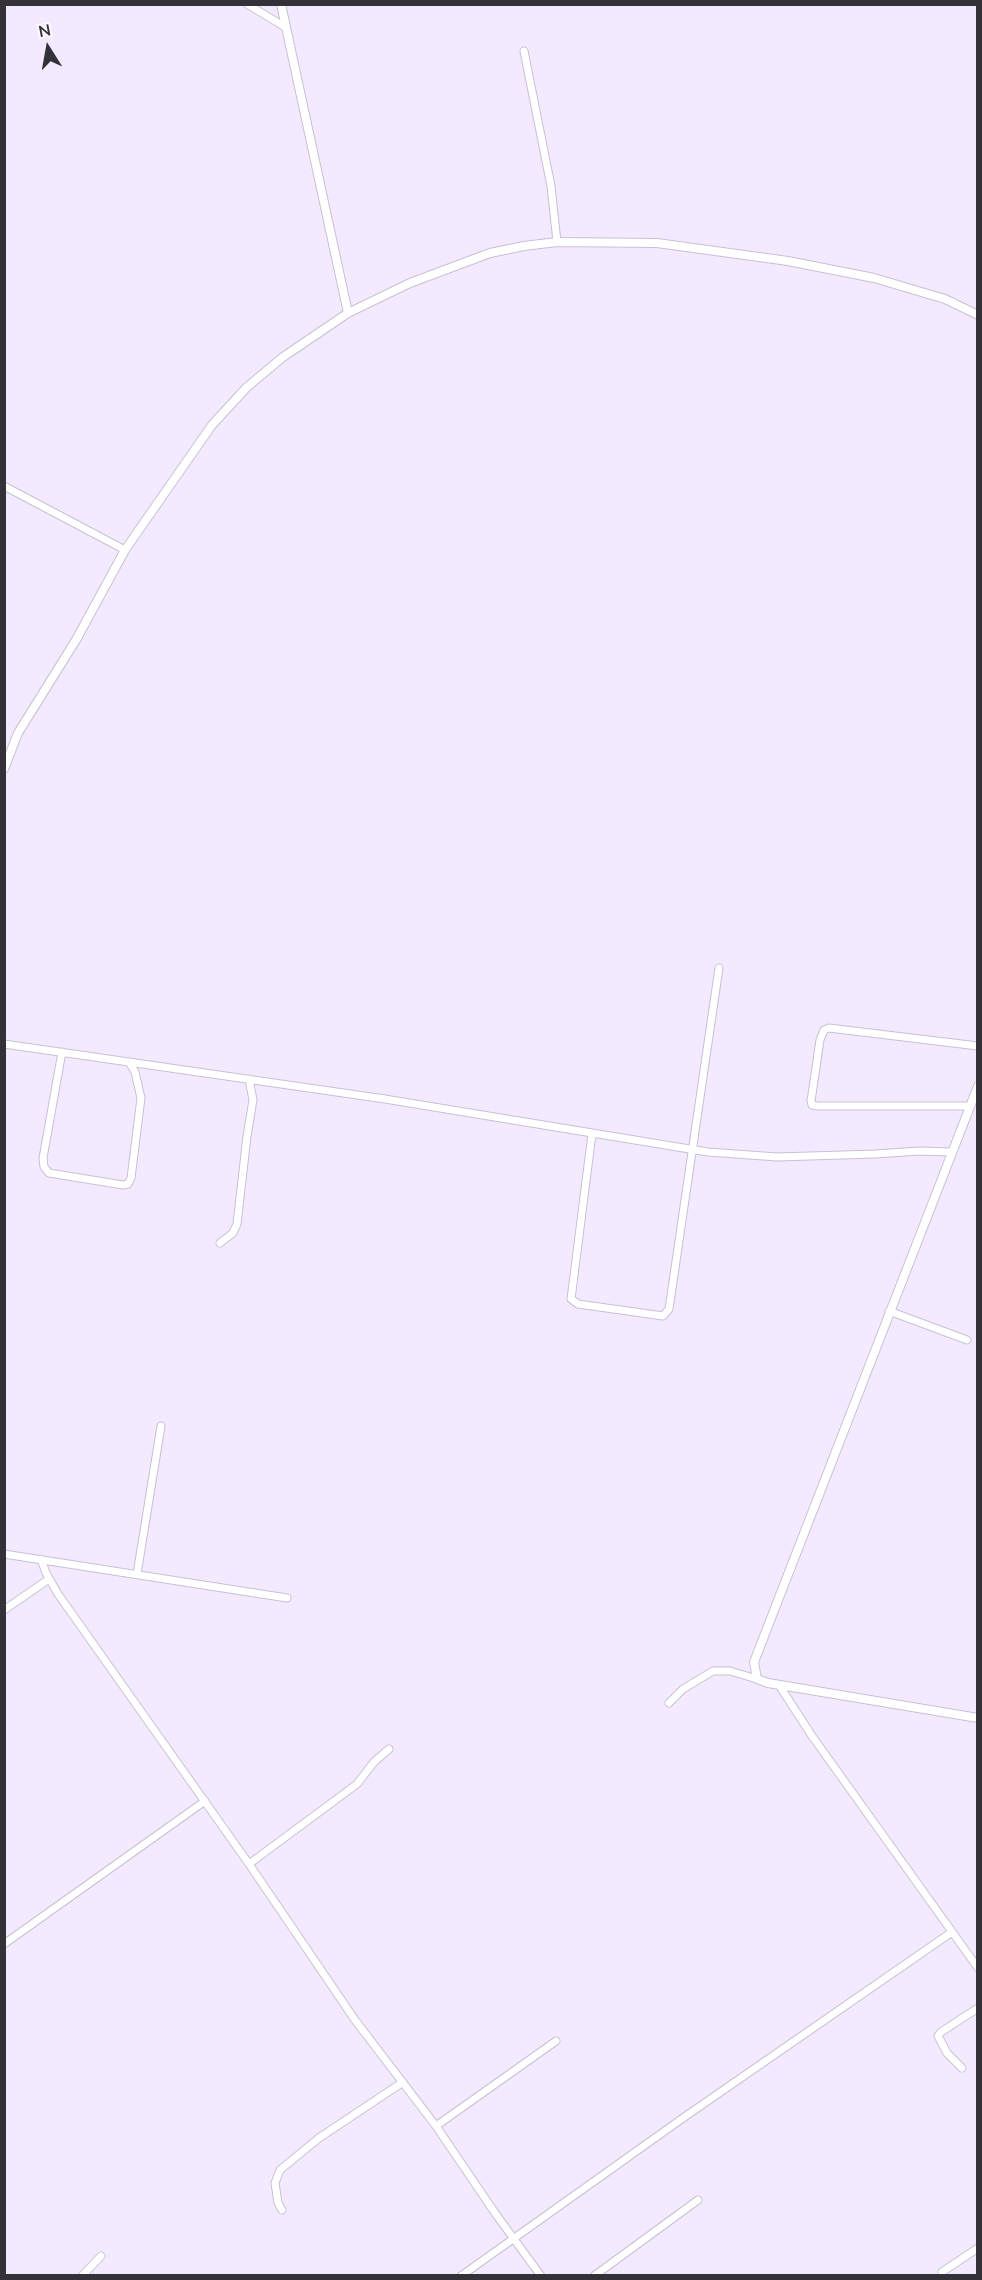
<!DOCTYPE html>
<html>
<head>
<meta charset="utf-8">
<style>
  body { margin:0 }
  #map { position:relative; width:982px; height:2280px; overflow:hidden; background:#f3eaff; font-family:Mulish,sans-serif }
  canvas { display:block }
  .frame { position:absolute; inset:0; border:6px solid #343139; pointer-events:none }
  .north { position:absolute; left:18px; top:18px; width:60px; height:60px; -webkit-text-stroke:4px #fdfbff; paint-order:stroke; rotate:349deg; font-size:16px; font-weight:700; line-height:24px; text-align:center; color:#343139 }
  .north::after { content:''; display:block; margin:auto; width:21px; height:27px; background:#343139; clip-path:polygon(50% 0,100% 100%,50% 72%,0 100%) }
</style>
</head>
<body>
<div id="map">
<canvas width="982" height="2280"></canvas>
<div class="frame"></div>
<div class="north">N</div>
</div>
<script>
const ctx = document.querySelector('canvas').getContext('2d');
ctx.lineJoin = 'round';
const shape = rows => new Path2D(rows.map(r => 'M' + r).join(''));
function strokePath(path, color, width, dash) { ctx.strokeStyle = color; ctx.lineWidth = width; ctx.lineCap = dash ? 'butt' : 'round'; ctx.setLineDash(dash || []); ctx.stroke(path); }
const minor = shape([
  [247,4,285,27],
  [524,51,551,186,557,242],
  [4,486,125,550],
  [4,1044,385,1099,708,1152,777,1157,875,1154,920,1151,952,1152],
  [62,1052,43,1158,44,1167,49,1173,123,1185,128,1184,131,1178,141,1098,135,1072,129,1062],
  [969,1106,818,1106,812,1105,811,1101,820,1040,824,1030,829,1028,978,1046],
  [592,1134,571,1299,578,1304,663,1316,669,1309,719,968],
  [220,1243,233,1233,237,1224,247,1136,253,1100,249,1079],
  [889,1311,967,1340],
  [4,1554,287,1598],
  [41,1559,46,1573,58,1594,249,1864,355,2020,436,2126,495,2213,541,2276],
  [137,1574,161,1426],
  [4,1610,49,1579],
  [779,1685,812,1736,978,1968],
  [669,1703,683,1689,713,1671,730,1671,757,1679],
  [249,1864,357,1784,374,1762,389,1749],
  [4,1944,205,1801],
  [962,2068,947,2053,938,2036,941,2032,978,2008],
  [436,2126,556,2041],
  [282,2210,278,2203,275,2183,280,2170,319,2138,403,2082],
  [942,2272,978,2248],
  [82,2276,101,2256],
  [461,2276,683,2118,952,1932],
  [594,2276,698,2200]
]);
const tertiary = shape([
  [281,4,348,313],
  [4,769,18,733,76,640,125,550,212,425,247,387,283,357,348,313,410,283,490,253,524,246,557,242,657,243,788,261,874,278,945,299,978,315],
  [978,1086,754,1662,757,1679,768,1683,978,1718]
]);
strokePath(minor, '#c8c0d4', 9);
strokePath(tertiary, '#c8c0d4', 10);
strokePath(minor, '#fff', 7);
strokePath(tertiary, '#fff', 8);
</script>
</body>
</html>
